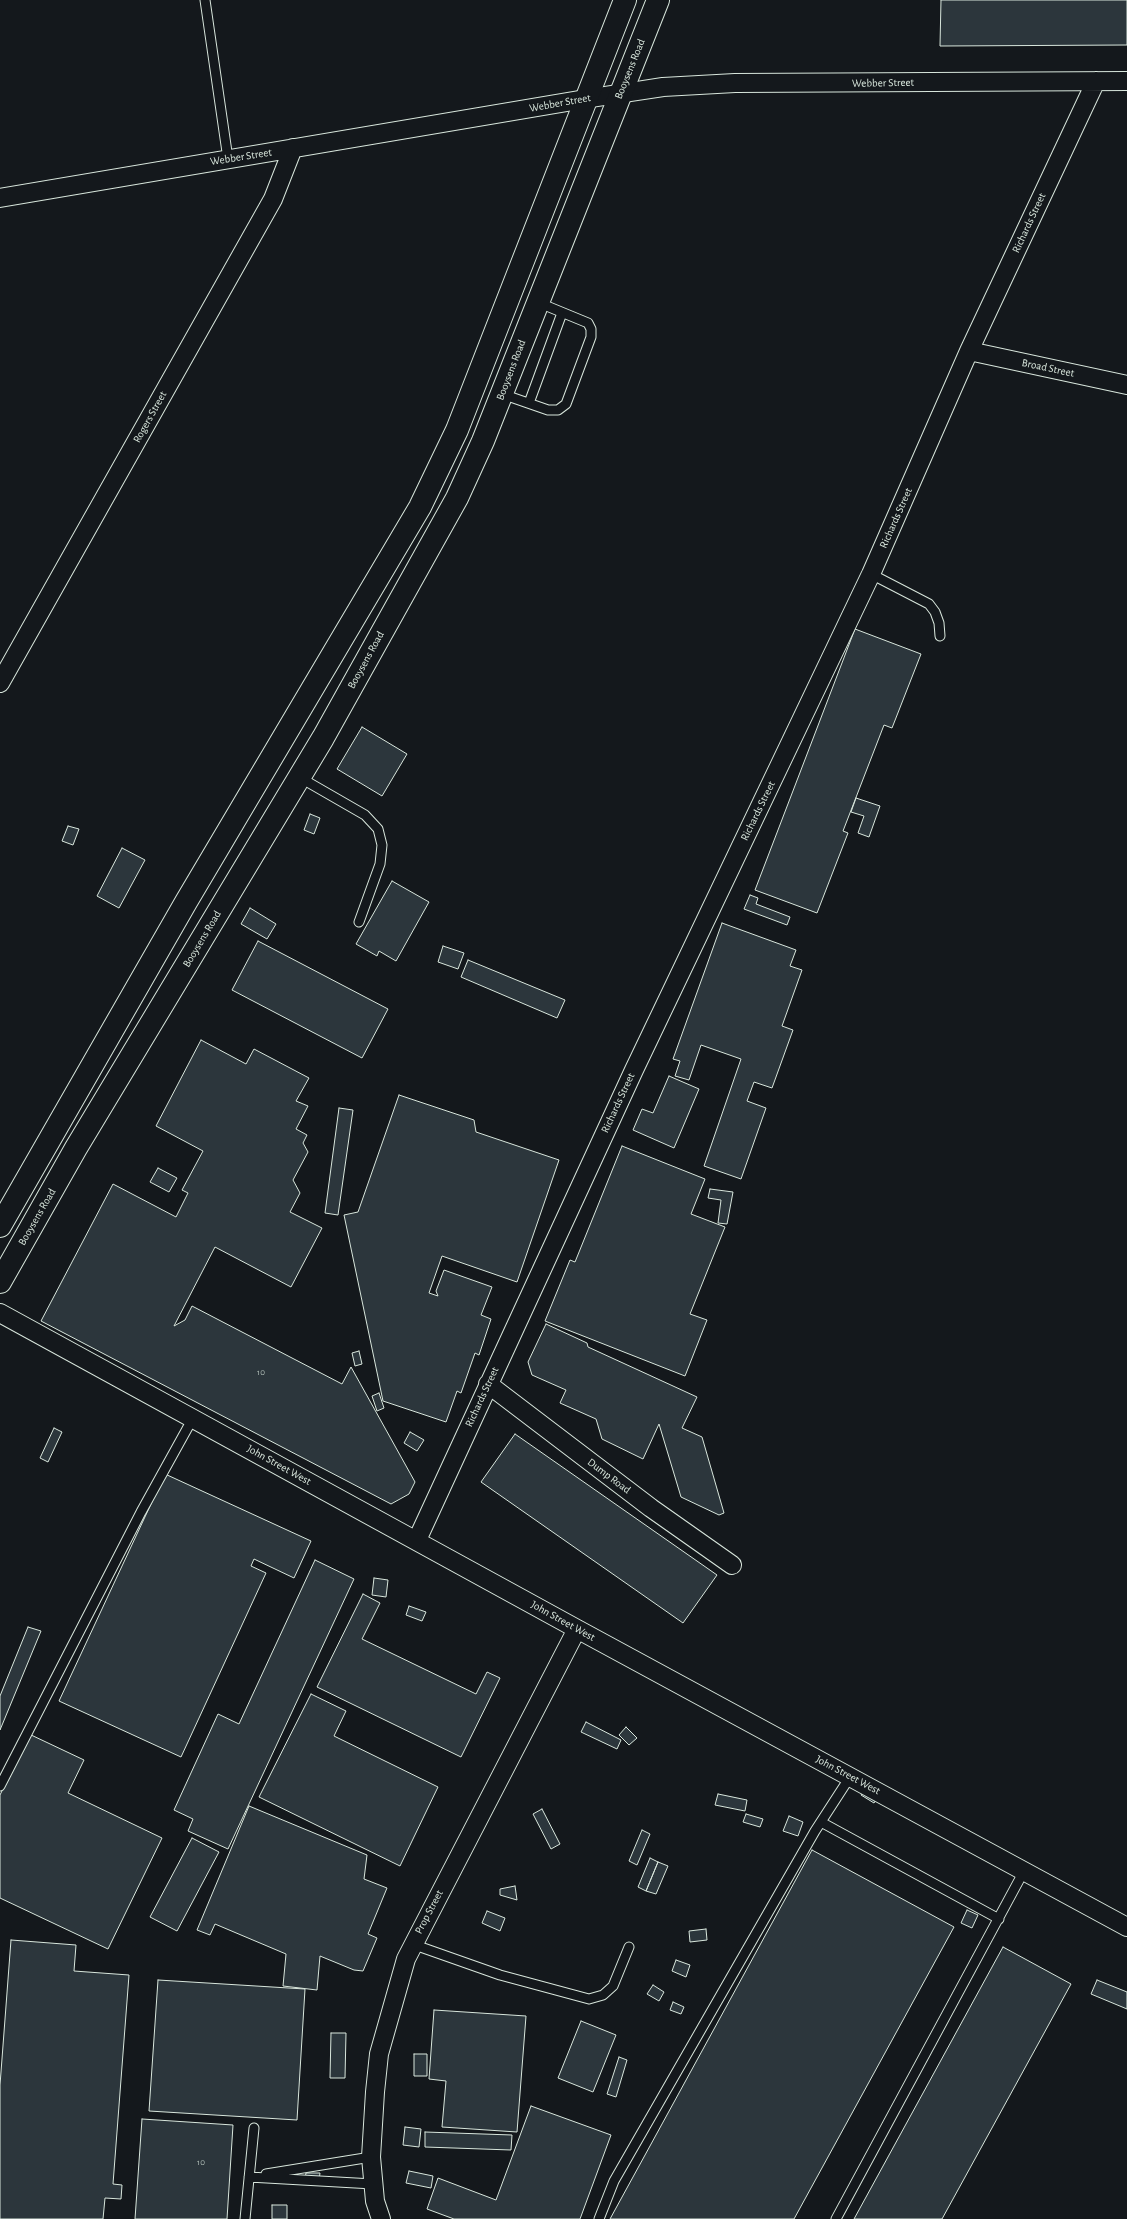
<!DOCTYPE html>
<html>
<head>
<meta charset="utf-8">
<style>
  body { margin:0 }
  canvas { display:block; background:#14181c }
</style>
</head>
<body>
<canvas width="1127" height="2219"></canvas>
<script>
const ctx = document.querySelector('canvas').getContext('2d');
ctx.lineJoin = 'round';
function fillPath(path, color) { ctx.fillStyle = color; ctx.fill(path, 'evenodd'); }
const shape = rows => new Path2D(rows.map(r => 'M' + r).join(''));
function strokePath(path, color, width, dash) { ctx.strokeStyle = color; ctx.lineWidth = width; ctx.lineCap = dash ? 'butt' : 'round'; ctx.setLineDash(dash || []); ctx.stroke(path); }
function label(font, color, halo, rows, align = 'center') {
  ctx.font = font + ' "Alegreya Sans",sans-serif'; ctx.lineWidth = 3; ctx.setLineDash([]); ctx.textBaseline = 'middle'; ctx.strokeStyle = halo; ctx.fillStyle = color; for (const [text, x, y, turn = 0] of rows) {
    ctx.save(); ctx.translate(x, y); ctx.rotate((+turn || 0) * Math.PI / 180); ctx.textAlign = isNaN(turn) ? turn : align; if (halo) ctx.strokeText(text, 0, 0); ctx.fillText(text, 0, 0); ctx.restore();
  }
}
const building = shape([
  [941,0,1127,0,1127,45,940,46,941,0],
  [855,629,921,654,892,728,884,725,843,831,848,833,817,913,755,890,855,629],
  [362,727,407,754,382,796,337,769,362,727],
  [856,798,880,806,869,837,858,833,864,816,851,812,856,798],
  [310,814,320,818,314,834,304,830,310,814],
  [68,826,79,829,73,845,62,841,68,826],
  [122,848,145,860,119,908,97,896,122,848],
  [392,881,429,902,396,961,379,951,377,956,356,944,392,881],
  [750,895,758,898,756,904,790,917,787,925,744,909,750,895],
  [250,908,276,924,267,939,241,924,250,908],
  [722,923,796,950,790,966,802,970,782,1026,793,1030,772,1088,754,1082,747,1101,766,1108,741,1179,704,1166,741,1059,701,1045,689,1080,675,1076,680,1061,673,1059,722,923],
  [258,941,388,1009,362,1058,232,990,258,941],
  [443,946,464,953,458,969,438,962,443,946],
  [468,960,565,1000,557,1018,461,977,468,960],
  [201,1040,246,1064,254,1049,309,1078,296,1101,308,1106,296,1129,307,1135,303,1143,308,1152,293,1180,300,1193,290,1212,322,1228,291,1287,215,1247,174,1326,185,1320,192,1306,342,1384,351,1367,415,1482,409,1494,391,1504,41,1321,113,1184,176,1217,188,1193,182,1190,203,1151,156,1126,201,1040],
  [669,1076,699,1089,674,1148,633,1130,642,1109,653,1113,669,1076],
  [399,1095,474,1120,476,1132,559,1160,517,1282,442,1256,429,1293,438,1296,436,1291,444,1270,492,1287,481,1315,491,1319,479,1355,475,1353,461,1393,457,1391,446,1422,383,1401,344,1215,358,1212,399,1095],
  [339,1108,353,1110,338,1215,325,1213,339,1108],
  [622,1146,705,1179,691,1214,725,1227,690,1314,707,1320,685,1376,545,1321,570,1260,575,1262,622,1146],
  [158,1168,177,1178,169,1192,150,1182,158,1168],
  [710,1189,733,1192,727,1224,718,1223,721,1200,708,1198,710,1189],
  [546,1324,587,1343,588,1347,697,1397,682,1428,702,1437,724,1513,719,1515,681,1497,659,1424,643,1459,602,1439,596,1419,560,1403,566,1390,532,1375,528,1362,546,1324],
  [359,1351,362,1364,355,1366,352,1353,359,1351],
  [379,1393,384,1408,377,1411,372,1396,379,1393],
  [54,1428,62,1432,48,1462,40,1458,54,1428],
  [410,1432,424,1440,417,1451,404,1443,410,1432],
  [515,1434,717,1575,683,1623,481,1482,515,1434],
  [165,1474,311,1541,294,1578,254,1559,251,1566,266,1573,181,1757,59,1701,165,1474],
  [315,1560,354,1579,228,1849,188,1831,193,1819,174,1810,218,1714,239,1724,315,1560],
  [374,1578,388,1580,386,1597,372,1595,374,1578],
  [363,1594,380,1603,362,1639,476,1694,487,1672,500,1678,461,1757,317,1687,363,1594],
  [409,1606,426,1612,422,1621,406,1615,409,1606],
  [28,1627,41,1631,0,1730,0,1696,28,1627],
  [311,1694,346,1711,334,1736,438,1787,400,1866,259,1797,311,1694],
  [586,1722,621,1740,617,1749,581,1732,586,1722],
  [626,1727,637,1738,629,1745,619,1735,626,1727],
  [29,1734,84,1760,68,1793,162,1838,108,1949,0,1898,0,1795,29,1734],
  [865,1789,878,1796,874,1803,861,1795,865,1789],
  [718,1794,747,1800,745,1811,715,1805,718,1794],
  [249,1806,367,1855,364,1879,387,1888,368,1934,377,1938,363,1971,354,1970,320,1956,317,1990,283,1986,286,1954,215,1924,210,1935,197,1930,249,1806],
  [542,1809,560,1844,551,1849,533,1814,542,1809],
  [746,1814,763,1819,760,1827,743,1822,746,1814],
  [789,1816,803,1822,798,1836,783,1831,789,1816],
  [642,1830,650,1834,637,1865,629,1861,642,1830],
  [192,1838,219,1852,177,1931,150,1917,192,1838],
  [812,1850,954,1927,794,2219,610,2219,812,1850],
  [650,1858,658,1862,646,1891,638,1887,650,1858],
  [658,1862,668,1866,656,1894,646,1891,658,1862],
  [515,1886,517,1900,500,1895,500,1889,515,1886],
  [967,1910,978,1915,972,1928,961,1923,967,1910],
  [487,1911,505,1918,500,1931,482,1923,487,1911],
  [706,1929,707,1940,690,1942,689,1931,706,1929],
  [11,1940,76,1945,74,1971,129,1975,113,2184,122,2185,121,2199,105,2198,103,2219,0,2219,0,2085,11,1940],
  [1003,1947,1071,1984,942,2219,854,2219,1003,1947],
  [676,1960,690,1965,686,1977,672,1971,676,1960],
  [158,1980,305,1989,297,2120,149,2111,158,1980],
  [1097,1980,1127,1992,1127,2009,1091,1994,1097,1980],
  [653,1985,664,1992,659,2001,647,1994,653,1985],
  [673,2002,684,2007,681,2014,670,2010,673,2002],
  [434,2010,526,2016,517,2132,442,2127,446,2081,429,2079,434,2010],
  [581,2021,616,2035,593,2092,558,2078,581,2021],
  [331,2033,346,2033,345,2078,330,2078,331,2033],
  [414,2054,427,2054,427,2076,414,2076,414,2054],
  [619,2057,627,2060,616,2097,607,2094,619,2057],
  [531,2106,611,2135,580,2219,454,2219,427,2209,438,2178,496,2200,531,2106],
  [142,2119,233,2125,227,2219,135,2219,142,2119],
  [405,2127,421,2129,419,2147,403,2145,405,2127],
  [425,2132,512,2135,511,2150,425,2147,425,2132],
  [409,2171,433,2176,431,2188,406,2183,409,2171],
  [306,2173,320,2173,319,2180,305,2179,306,2173],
  [272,2205,287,2205,287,2219,272,2219,272,2205]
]);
fillPath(building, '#2c363c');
strokePath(building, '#d8e6dc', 1);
const service = shape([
  [205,0,228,159],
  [502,394,548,410,558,410,566,404,591,337,591,329,588,323,537,302],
  [529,403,562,313],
  [871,574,929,604,935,612,939,623,940,636],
  [299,777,365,815,378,829,382,845,380,864,359,922],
  [0,1786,141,1512,193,1418],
  [821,1822,999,1919],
  [412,1944,500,1975,589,1999,603,1995,613,1986,629,1947],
  [266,2174,371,2157],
  [249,2177,373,2184],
  [245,2219,254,2128],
  [599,2219,614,2181,815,1831,850,1777],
  [836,2219,1024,1871]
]);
const minor = shape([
  [0,198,585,99,663,87,735,83,1127,81],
  [969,351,1127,385],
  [0,683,273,199,293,148],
  [0,1313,577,1629,1127,1927],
  [488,1384,651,1508,732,1565],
  [417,1540,634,1070,871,574,969,351,1096,81],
  [381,2219,375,2201,371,2157,375,2092,379,2054,406,1959,577,1629]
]);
const primary = shape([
  [0,1226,186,902,420,507,457,430,625,0],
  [0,1282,76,1148,323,738,457,498,483,441,658,0]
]);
strokePath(service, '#d8e6dc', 11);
strokePath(minor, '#d8e6dc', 20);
strokePath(primary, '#d8e6dc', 24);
strokePath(service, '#14181c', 9);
strokePath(minor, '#14181c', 18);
strokePath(primary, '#14181c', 22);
label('9px', '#adbab4', null, [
  ["10",261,1372],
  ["10",201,2162]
]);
label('11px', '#d8e6dc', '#14181c', [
  ["Booysens Road",630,69,-68],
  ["Webber Street",883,83,-1],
  ["Webber Street",560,103,-10],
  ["Webber Street",241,157,-9],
  ["Richards Street",1029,223,-65],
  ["Broad Street",1048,368,12],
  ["Booysens Road",511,370,-69],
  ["Rogers Street",150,417,-61],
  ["Richards Street",896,518,-66],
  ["Booysens Road",366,660,-61],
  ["Richards Street",758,811,-64],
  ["Booysens Road",202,939,-59],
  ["Richards Street",618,1103,-65],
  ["Booysens Road",37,1217,-60],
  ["Richards Street",482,1397,-65],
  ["John Street West",279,1465,29],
  ["Dump Road",609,1476,37],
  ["John Street West",563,1621,29],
  ["John Street West",848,1775,28],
  ["Prop Street",429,1912,-62]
]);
</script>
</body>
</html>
